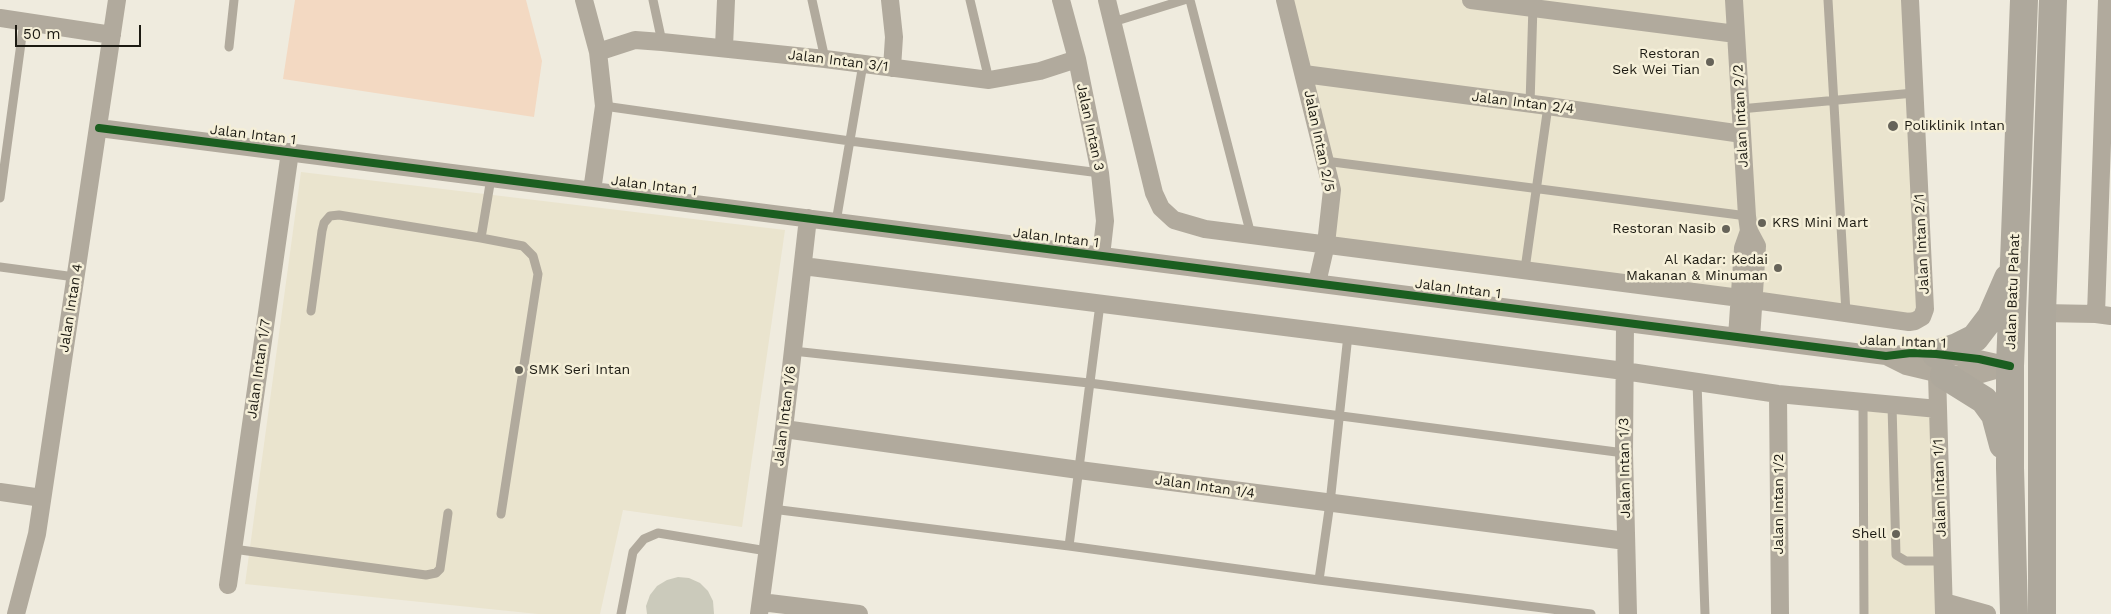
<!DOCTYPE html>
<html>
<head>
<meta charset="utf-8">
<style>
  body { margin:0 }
  #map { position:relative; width:2111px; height:614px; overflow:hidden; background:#efebde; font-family:"Work Sans",sans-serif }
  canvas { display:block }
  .scale { position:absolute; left:15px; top:25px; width:126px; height:22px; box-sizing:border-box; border:2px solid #1c1a12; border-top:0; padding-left:6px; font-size:15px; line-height:18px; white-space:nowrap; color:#1c1a12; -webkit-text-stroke:4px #f5efd8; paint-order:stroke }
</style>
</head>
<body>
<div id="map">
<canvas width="2111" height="614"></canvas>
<div class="scale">50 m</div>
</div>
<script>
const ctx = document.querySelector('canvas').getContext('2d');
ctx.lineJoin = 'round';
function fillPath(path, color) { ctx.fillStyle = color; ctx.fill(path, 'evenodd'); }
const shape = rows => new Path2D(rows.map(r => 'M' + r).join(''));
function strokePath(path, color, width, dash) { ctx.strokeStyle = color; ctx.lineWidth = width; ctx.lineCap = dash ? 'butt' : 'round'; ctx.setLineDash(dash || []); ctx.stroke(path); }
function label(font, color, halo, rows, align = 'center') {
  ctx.font = font + ' "Work Sans",sans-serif'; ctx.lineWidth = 5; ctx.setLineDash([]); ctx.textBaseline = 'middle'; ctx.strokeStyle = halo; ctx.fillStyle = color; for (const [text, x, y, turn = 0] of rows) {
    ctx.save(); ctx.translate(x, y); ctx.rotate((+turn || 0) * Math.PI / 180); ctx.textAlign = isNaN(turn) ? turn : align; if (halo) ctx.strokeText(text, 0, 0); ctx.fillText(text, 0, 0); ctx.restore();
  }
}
fillPath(shape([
  [1278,0,1916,0,1917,328,1318,250,1325,190],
  [301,172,785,230,742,527,623,510,600,614,538,614,245,584],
  [1859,409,1931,416,1938,614,1860,614]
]), '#eae4ce');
fillPath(shape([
  [295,0,526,0,542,61,534,117,283,79]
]), '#f3d9c2');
fillPath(shape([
  [678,577,689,578,700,583,708,591,713,601,714,614,647,614,646,606,650,595,657,586,667,580]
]), '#cbcabb');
strokePath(shape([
  [653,0,662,42],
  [812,0,825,59],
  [970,0,989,80],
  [1190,0,1251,235],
  [1828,0,1846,313],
  [1113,22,1184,0],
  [229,47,234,0],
  [1530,104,1533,5],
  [604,106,850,141,1100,173],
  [1740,109,1914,93],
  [1325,161,1747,216],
  [0,198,24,21],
  [836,222,863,64],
  [481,238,523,246,533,256,538,274,501,514],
  [0,267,75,277],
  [1525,269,1548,106],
  [311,311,322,231,324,223,330,216,339,215,481,238,491,178],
  [793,351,1089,383,1624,453],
  [1697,382,1705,614],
  [1863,403,1864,614],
  [1892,405,1896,555,1906,561,1942,561],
  [772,509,1069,546,1319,580,1591,614],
  [1069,546,1100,304],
  [233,549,426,575,436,573,440,569,448,513],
  [1319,580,1330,503,1348,335],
  [621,614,633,552,644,539,658,533,767,551]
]), '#b1aa9d', 9);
strokePath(shape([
  [584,0,598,52,604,106,592,191],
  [890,0,894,37,892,68],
  [1061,0,1077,59,1100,173,1105,221,1101,256],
  [1107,0,1154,193,1161,208,1174,220,1205,229,1740,298],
  [1285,0,1332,190,1326,244,1317,283],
  [1471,0,1736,34],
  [1734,0,1747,216,1749,231,1757,246,1751,339],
  [0,18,112,35],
  [724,47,726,0],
  [598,52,635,40,662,42,825,59,989,80,1040,71,1077,59],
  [1304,74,1548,106,1742,134],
  [99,128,1886,356,1911,353,1936,354,1979,359,2010,366],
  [803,266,1348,335,1624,371,1778,394,1938,409],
  [1754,300,1909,322,1915,321,1922,317,1925,309,1910,0],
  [2042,313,2096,314,2111,316],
  [2096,314,2107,0],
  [1625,323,1624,453,1628,614],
  [1737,337,1743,248,1749,231],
  [1886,356,1906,366,1944,375,1981,374,2009,366],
  [1937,374,1944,614],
  [1778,394,1780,614],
  [784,429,1079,470,1626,541],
  [0,492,42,498],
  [228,585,290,152],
  [761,602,859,614],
  [1944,602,1987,614],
  [16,614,37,534,117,0],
  [759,614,784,429,808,218]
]), '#b1aa9d', 18);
strokePath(shape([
  [1936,354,1957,347,1975,338,1991,317,2008,278],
  [1944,375,1984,400,1995,415,2003,445],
  [2014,614,2010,468,2010,366,2024,0],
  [2042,614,2042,313,2053,0]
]), '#aea89c', 28);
strokePath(shape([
  [99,128,1886,356,1911,353,1936,354,1979,359,2010,366]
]), '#1b5e20', 8);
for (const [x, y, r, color] of [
  [1710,62,5,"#666359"],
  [1893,126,6,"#666359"],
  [1762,223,5,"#666359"],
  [1726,229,5,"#666359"],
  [1778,268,5,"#666359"],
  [519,370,5,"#666359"],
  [1896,534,5,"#666359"]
]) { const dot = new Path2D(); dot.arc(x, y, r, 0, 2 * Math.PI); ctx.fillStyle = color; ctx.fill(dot); strokePath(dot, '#f5efd8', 2); }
label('14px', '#1c1a12', '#f5efd8', [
  ["Restoran",1700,54],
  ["Sek Wei Tian",1700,70],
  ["Poliklinik Intan",1904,126,"left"],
  ["KRS Mini Mart",1772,223,"left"],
  ["Restoran Nasib",1716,229],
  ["Al Kadar: Kedai",1768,260],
  ["Makanan & Minuman",1768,276],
  ["SMK Seri Intan",529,370,"left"],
  ["Shell",1886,534]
], 'right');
label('14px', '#1c1a12', '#f5efd8', [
  ["Jalan Intan 3/1",838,61,7],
  ["Jalan Intan 2/4",1523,103,7],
  ["Jalan Intan 2/2",1741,116,-93],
  ["Jalan Intan 3",1090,127,78],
  ["Jalan Intan 1",253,135,7],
  ["Jalan Intan 2/5",1319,141,78],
  ["Jalan Intan 1",654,186,7],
  ["Jalan Intan 1",1056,238,7],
  ["Jalan Intan 2/1",1922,244,-93],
  ["Jalan Intan 1",1458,289,7],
  ["Jalan Batu Pahat",2013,292,-88],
  ["Jalan Intan 4",71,308,-81],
  ["Jalan Intan 1",1903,342,2],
  ["Jalan Intan 1/7",259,369,-82],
  ["Jalan Intan 1/6",785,416,-83],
  ["Jalan Intan 1/3",1625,468,-91],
  ["Jalan Intan 1/4",1205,487,8],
  ["Jalan Intan 1/1",1940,488,-92],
  ["Jalan Intan 1/2",1779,504,-90]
]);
</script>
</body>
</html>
